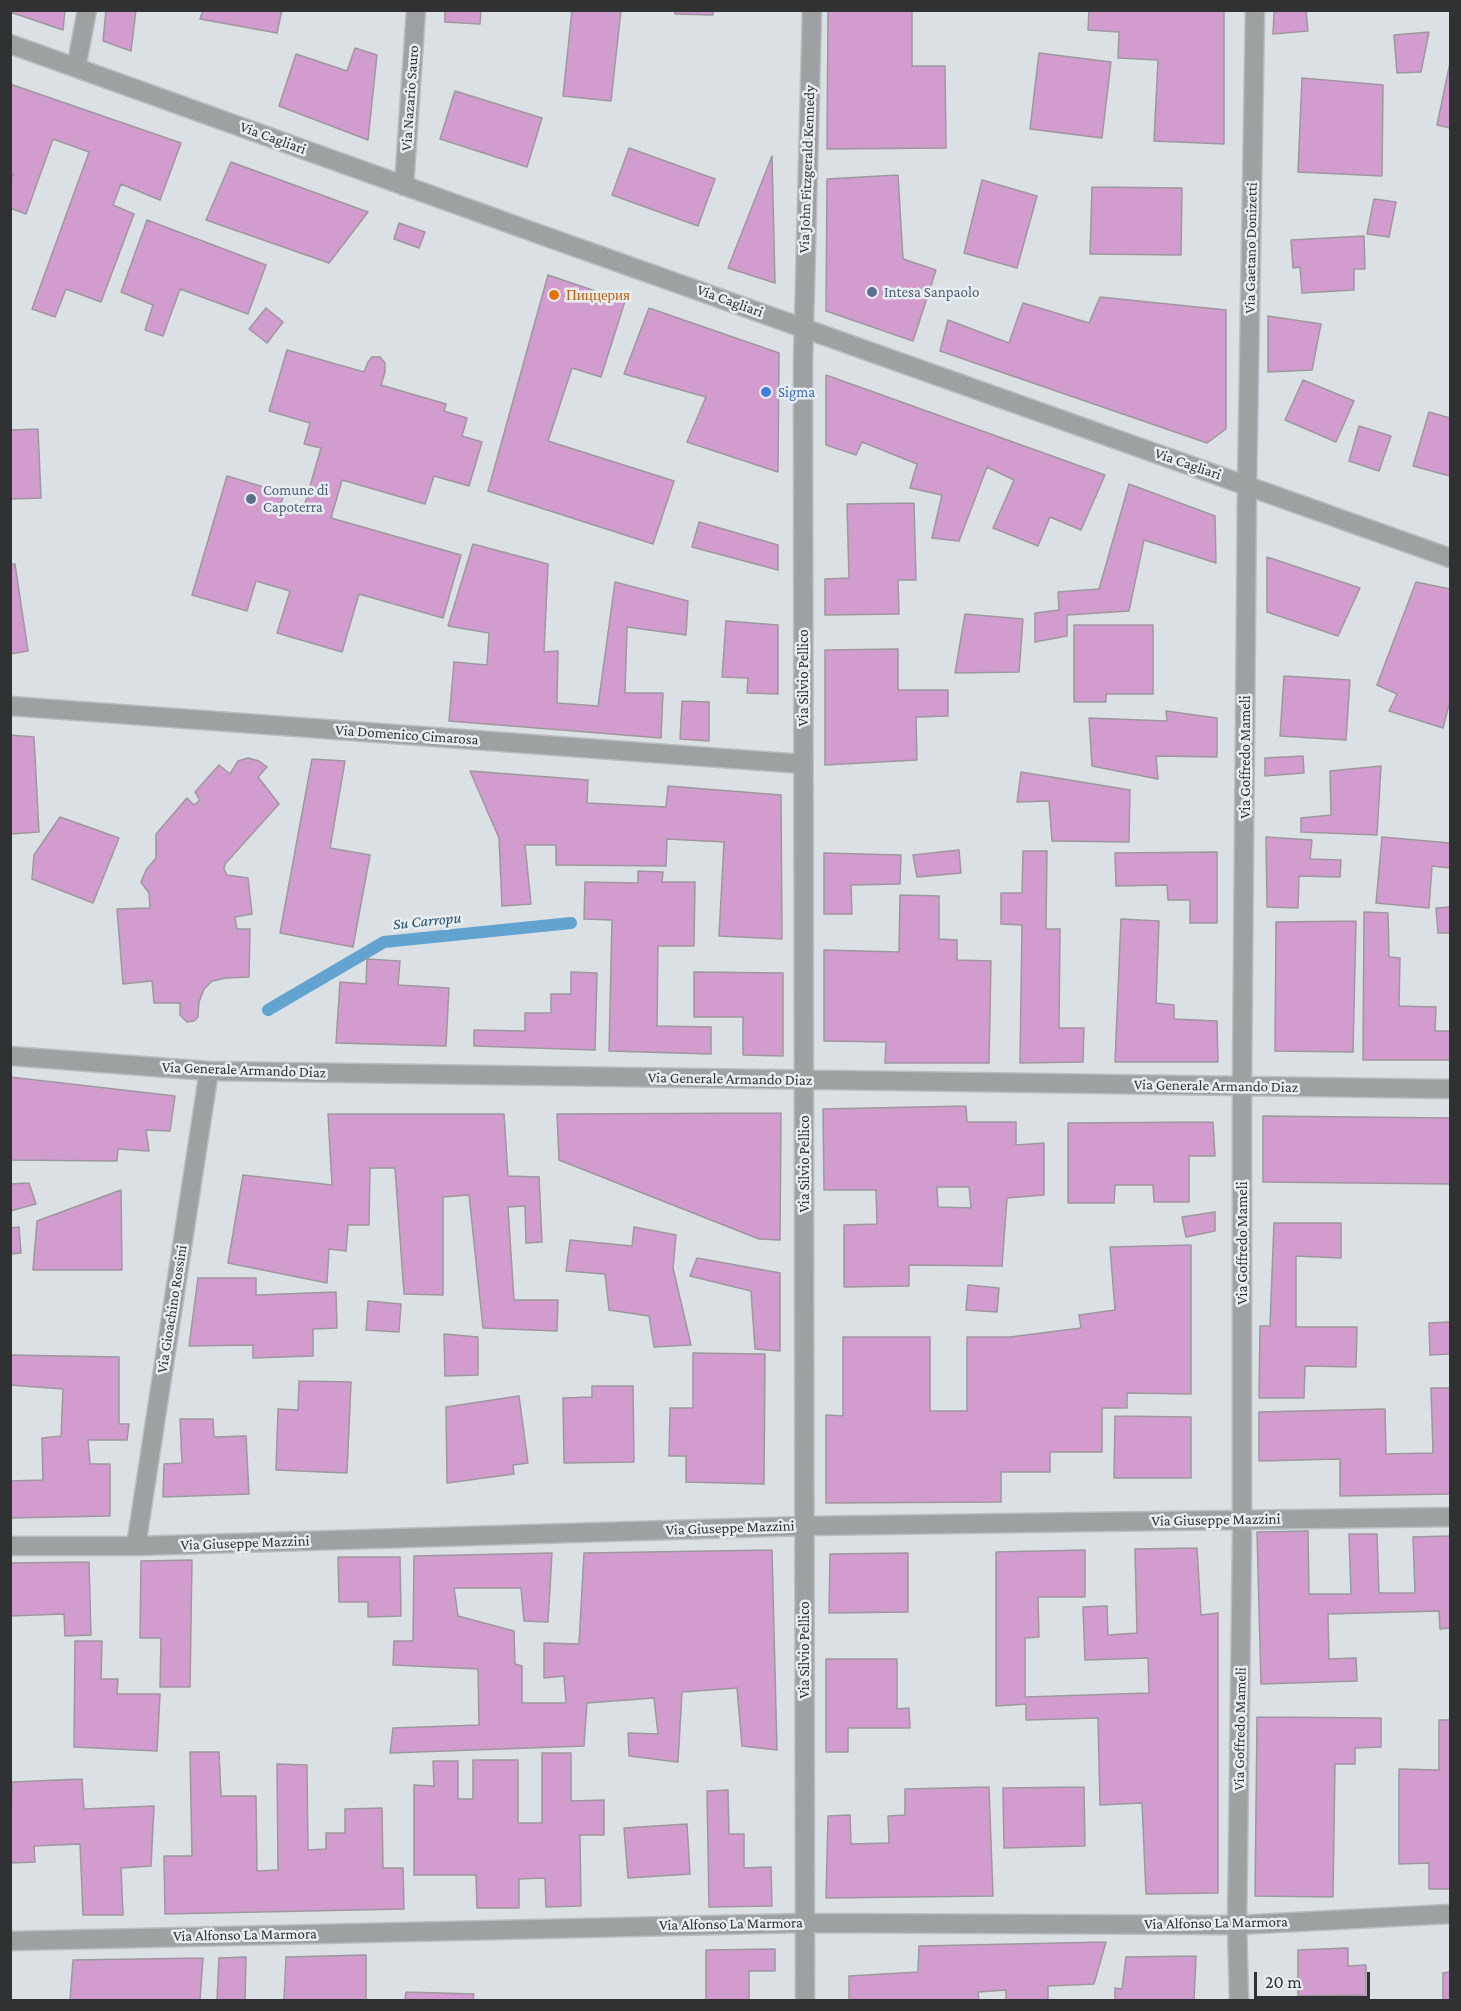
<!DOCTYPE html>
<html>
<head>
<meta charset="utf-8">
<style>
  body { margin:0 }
  #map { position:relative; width:1461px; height:2011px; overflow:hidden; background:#dbe0e5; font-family:"Crimson Pro",serif }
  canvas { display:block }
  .frame { position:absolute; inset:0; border:12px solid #2f3132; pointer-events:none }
  .scale { position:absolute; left:1254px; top:1972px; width:116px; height:27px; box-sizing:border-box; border:3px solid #2f3132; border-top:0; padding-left:8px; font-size:18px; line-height:21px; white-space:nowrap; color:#2f3132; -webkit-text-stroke:4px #e8edf2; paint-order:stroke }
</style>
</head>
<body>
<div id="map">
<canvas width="1461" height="2011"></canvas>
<div class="frame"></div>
<div class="scale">20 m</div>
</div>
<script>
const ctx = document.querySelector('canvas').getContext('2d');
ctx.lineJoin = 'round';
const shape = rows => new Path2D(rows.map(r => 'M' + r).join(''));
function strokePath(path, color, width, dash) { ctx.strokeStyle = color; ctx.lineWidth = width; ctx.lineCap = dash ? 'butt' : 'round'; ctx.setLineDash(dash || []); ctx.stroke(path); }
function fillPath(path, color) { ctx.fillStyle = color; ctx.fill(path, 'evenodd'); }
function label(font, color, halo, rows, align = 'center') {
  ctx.font = font + ' "Crimson Pro",serif'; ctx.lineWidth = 5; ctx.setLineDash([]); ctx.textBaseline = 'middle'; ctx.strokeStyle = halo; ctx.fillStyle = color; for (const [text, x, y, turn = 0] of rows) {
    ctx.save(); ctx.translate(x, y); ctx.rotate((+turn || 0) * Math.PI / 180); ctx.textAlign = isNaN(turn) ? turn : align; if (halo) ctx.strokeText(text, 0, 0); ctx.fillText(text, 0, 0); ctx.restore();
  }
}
strokePath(shape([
  [268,1010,384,942,571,923]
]), '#63a3d0', 12);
const building = shape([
  [10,10,65,10,63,30,10,12,10,10],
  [106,10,136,10,131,51,103,41,106,10],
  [203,10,282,10,277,33,200,19,203,10],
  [445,10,481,10,480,24,445,22,445,10],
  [572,10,621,10,611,101,563,96,572,10],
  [675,10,713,10,713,15,675,14,675,10],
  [828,10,912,10,912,66,945,66,946,148,827,149,828,10],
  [1089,10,1224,10,1224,144,1154,141,1158,60,1118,58,1119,32,1088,30,1089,10],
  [1292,10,1306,10,1308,31,1273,34,1274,12,1292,10],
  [1429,32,1421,72,1397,73,1394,35,1429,32],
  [355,48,377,55,368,140,279,106,296,54,347,71,355,48],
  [1039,53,1111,62,1102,138,1030,129,1039,53],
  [1450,63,1450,128,1437,125,1450,63],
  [1302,78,1383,85,1382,176,1298,172,1302,78],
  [10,84,181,143,160,200,121,184,113,205,134,214,101,302,66,289,55,317,32,309,89,152,53,139,26,214,10,208,10,183,13,174,10,173,10,84],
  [455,91,542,118,527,167,440,139,455,91],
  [629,148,715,179,698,226,612,195,629,148],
  [772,156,775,283,728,268,772,156],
  [231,162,368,212,329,263,206,220,231,162],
  [898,175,903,259,936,270,913,341,826,311,827,179,898,175],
  [982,180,1037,196,1017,268,964,253,982,180],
  [1092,187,1182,188,1181,255,1090,254,1092,187],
  [1374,199,1396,202,1389,237,1367,234,1374,199],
  [147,220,266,265,248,314,180,289,163,336,145,330,153,305,121,292,147,220],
  [399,223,425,232,419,248,394,239,399,223],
  [1364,236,1365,269,1354,269,1354,290,1302,293,1300,267,1293,268,1291,240,1364,236],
  [548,275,625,301,601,377,572,368,548,441,674,481,653,544,488,491,548,275],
  [1100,297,1226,310,1226,429,1207,443,940,351,948,320,1009,343,1023,303,1089,323,1100,297],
  [266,308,283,322,267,343,249,329,266,308],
  [649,308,779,353,778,472,687,442,706,397,624,374,649,308],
  [1268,316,1321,324,1312,370,1268,372,1268,316],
  [287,350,364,372,368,362,372,357,380,357,385,363,385,372,381,385,446,404,444,411,467,418,462,436,482,442,469,486,434,476,425,504,342,480,331,518,461,555,443,618,359,594,342,652,277,633,290,591,256,581,247,611,192,595,227,476,284,493,280,507,302,514,321,448,304,444,310,423,269,411,287,350],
  [826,375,1105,475,1081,530,1050,517,1038,546,993,528,1014,480,987,467,959,541,932,538,942,495,910,488,917,464,862,442,856,455,826,445,826,375],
  [1303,380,1354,401,1336,442,1285,420,1303,380],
  [1429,412,1450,418,1450,476,1413,466,1429,412],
  [1359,426,1391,436,1379,471,1349,461,1359,426],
  [38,429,41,498,10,499,10,430,38,429],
  [1129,484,1215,516,1216,563,1144,540,1129,611,1067,615,1067,636,1035,642,1035,613,1059,610,1058,592,1099,589,1129,484],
  [914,503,916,580,898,580,899,614,825,615,825,579,849,578,847,504,914,503],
  [699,522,778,545,778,570,692,547,699,522],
  [473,544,548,564,544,652,558,651,557,703,598,706,615,582,688,601,686,635,627,627,625,693,663,693,661,738,449,721,454,662,487,665,489,633,448,626,473,544],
  [1267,557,1360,588,1338,636,1267,612,1267,557],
  [10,564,15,564,28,651,10,654,10,564],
  [1416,582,1450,589,1450,701,1443,728,1389,711,1397,694,1377,685,1416,582],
  [965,614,1023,619,1019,672,955,673,965,614],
  [726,621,778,625,778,694,747,693,748,678,722,677,726,621],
  [1074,625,1153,625,1153,694,1106,694,1106,702,1074,702,1074,625],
  [898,649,898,690,948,690,948,716,916,717,917,760,825,765,825,650,898,649],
  [1284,676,1350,680,1346,740,1280,736,1284,676],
  [682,701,709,702,709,741,680,739,682,701],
  [1166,711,1217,718,1217,757,1156,756,1158,779,1092,766,1089,718,1167,721,1166,711],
  [10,735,34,737,39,832,10,834,10,735],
  [1303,756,1304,773,1265,776,1265,758,1303,756],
  [248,758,259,761,267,767,258,777,279,804,225,864,224,869,227,875,248,878,252,914,235,917,237,929,250,929,249,977,226,978,212,981,204,989,199,1002,198,1017,194,1021,187,1022,180,1015,180,1003,154,1003,152,981,123,984,117,909,150,908,149,893,141,882,146,870,156,858,156,834,187,798,194,805,200,800,195,792,219,765,230,774,238,761,248,758],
  [312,759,345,761,330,848,370,855,353,947,280,933,312,759],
  [1381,766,1377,835,1301,832,1301,818,1331,815,1330,771,1381,766],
  [470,771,588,780,587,803,666,807,668,786,781,795,782,939,719,936,724,842,667,839,666,866,556,865,556,845,525,845,531,904,502,906,499,838,470,771],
  [1021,772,1130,790,1129,842,1052,841,1049,801,1017,802,1021,772],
  [60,817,119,838,93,903,32,879,34,855,60,817],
  [1266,837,1312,840,1310,859,1341,860,1340,877,1299,876,1298,908,1267,907,1266,837],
  [1382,837,1450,843,1450,868,1432,866,1429,908,1376,903,1382,837],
  [959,850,961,873,917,877,913,855,959,850],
  [1023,851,1047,851,1046,929,1060,929,1059,1028,1084,1028,1083,1062,1020,1063,1022,925,1001,924,1001,893,1022,893,1023,851],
  [1217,852,1217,923,1190,923,1190,900,1168,900,1167,885,1116,886,1115,853,1217,852],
  [824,853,901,855,900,884,851,885,852,914,824,914,824,853],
  [638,871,663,872,662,882,695,882,694,946,658,946,657,1026,711,1027,711,1054,609,1051,612,920,584,919,585,882,638,883,638,871],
  [900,895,939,896,939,939,957,940,957,960,991,961,989,1063,885,1063,886,1042,824,1041,824,950,899,952,900,895],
  [1450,907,1450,933,1438,933,1436,908,1450,907],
  [1364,912,1388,913,1389,957,1400,958,1399,1006,1436,1007,1435,1031,1450,1031,1450,1060,1363,1060,1364,912],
  [1121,919,1159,921,1156,1003,1174,1005,1174,1019,1217,1021,1218,1062,1115,1062,1121,919],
  [1356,921,1353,1052,1275,1051,1276,922,1356,921],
  [367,959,400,961,398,985,449,988,446,1046,336,1043,340,982,366,984,367,959],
  [571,972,597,973,595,1050,474,1046,474,1030,525,1031,525,1013,551,1013,551,994,571,994,571,972],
  [694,972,783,973,783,1056,743,1055,743,1017,694,1017,694,972],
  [10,1077,175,1096,170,1131,146,1130,149,1151,118,1149,117,1161,10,1160,10,1077],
  [966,1106,967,1122,1016,1122,1016,1145,1044,1143,1044,1195,1007,1198,1002,1266,909,1265,909,1286,844,1287,844,1225,877,1224,876,1190,824,1190,823,1109,966,1106],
  [937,1187,969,1187,971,1208,938,1207,937,1187],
  [781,1113,780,1240,759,1239,559,1160,557,1114,781,1113],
  [328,1114,504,1114,508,1176,539,1177,542,1242,526,1243,525,1206,508,1207,514,1300,558,1300,557,1331,483,1328,469,1195,443,1197,443,1295,404,1294,395,1168,370,1168,369,1225,348,1225,346,1251,329,1249,327,1283,228,1263,243,1175,332,1185,328,1114],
  [1263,1116,1450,1118,1450,1184,1263,1182,1263,1116],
  [1213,1122,1215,1156,1189,1156,1189,1202,1154,1202,1153,1185,1115,1185,1114,1203,1068,1203,1068,1123,1213,1122],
  [29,1183,36,1204,10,1211,10,1184,29,1183],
  [121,1190,122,1270,33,1270,37,1221,121,1190],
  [1215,1212,1215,1231,1186,1237,1182,1217,1215,1212],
  [1274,1223,1341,1223,1341,1258,1296,1256,1296,1327,1357,1327,1356,1367,1305,1366,1304,1398,1259,1398,1260,1326,1270,1326,1274,1223],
  [19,1227,21,1253,10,1254,10,1228,19,1227],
  [634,1227,676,1235,673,1268,691,1345,654,1347,649,1316,609,1310,605,1274,566,1271,570,1240,632,1246,634,1227],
  [1191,1245,1191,1394,1127,1393,1127,1408,1102,1408,1102,1452,1050,1452,1050,1472,1001,1472,1001,1502,826,1503,826,1415,843,1416,843,1337,930,1337,930,1411,967,1411,967,1337,1010,1337,1081,1328,1079,1315,1115,1310,1110,1247,1191,1245],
  [697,1258,780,1273,780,1351,755,1349,751,1291,690,1276,697,1258],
  [198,1278,256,1278,256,1295,336,1292,337,1328,313,1329,313,1356,253,1358,253,1345,189,1346,198,1278],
  [968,1285,999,1288,997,1312,966,1310,968,1285],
  [368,1301,401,1304,399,1332,366,1330,368,1301],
  [1450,1322,1450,1354,1430,1355,1429,1323,1450,1322],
  [444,1334,478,1337,478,1375,445,1376,444,1334],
  [693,1353,765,1354,764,1484,686,1482,686,1456,669,1456,670,1408,693,1408,693,1353],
  [10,1355,119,1357,119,1424,129,1424,127,1440,88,1440,90,1464,110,1464,110,1516,10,1518,10,1481,43,1480,42,1438,61,1436,63,1389,10,1385,10,1355],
  [299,1381,351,1382,347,1473,276,1470,278,1409,298,1410,299,1381],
  [592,1386,633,1386,634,1462,564,1463,563,1398,592,1397,592,1386],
  [1431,1388,1450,1388,1450,1494,1340,1496,1340,1459,1259,1461,1259,1412,1385,1409,1386,1454,1433,1453,1431,1388],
  [519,1396,528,1463,513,1465,514,1474,447,1483,446,1407,519,1396],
  [1115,1416,1191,1417,1191,1478,1114,1478,1115,1416],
  [180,1419,213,1419,214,1437,246,1436,249,1494,163,1497,164,1464,182,1463,180,1419],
  [1308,1531,1309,1594,1351,1594,1349,1534,1377,1534,1379,1593,1415,1593,1413,1537,1450,1536,1450,1628,1440,1629,1439,1611,1328,1614,1329,1659,1356,1658,1357,1681,1261,1684,1257,1532,1308,1531],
  [1197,1548,1201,1615,1218,1613,1218,1893,1146,1894,1142,1803,1100,1805,1098,1718,1026,1720,1026,1704,996,1706,996,1552,1085,1550,1085,1597,1038,1597,1039,1637,1025,1638,1025,1697,1149,1693,1148,1658,1085,1660,1083,1607,1107,1606,1108,1635,1137,1633,1135,1549,1197,1548],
  [772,1550,777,1750,742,1746,737,1688,682,1692,678,1762,629,1756,628,1733,658,1734,654,1698,587,1703,584,1746,390,1753,393,1728,479,1725,478,1669,393,1665,394,1641,413,1641,414,1556,552,1553,548,1622,524,1621,521,1588,454,1588,458,1616,514,1631,515,1664,522,1666,522,1703,566,1703,564,1676,544,1678,544,1643,579,1644,584,1553,772,1550],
  [908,1553,908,1612,829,1613,830,1554,908,1553],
  [338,1557,400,1557,401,1616,368,1617,368,1602,339,1602,338,1557],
  [192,1560,190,1687,160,1687,161,1638,140,1638,141,1561,192,1560],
  [89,1562,91,1635,65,1636,64,1614,10,1616,10,1563,89,1562],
  [75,1641,102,1641,101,1679,118,1679,117,1694,160,1694,157,1751,74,1747,75,1641],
  [826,1659,897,1659,897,1709,909,1708,910,1728,848,1728,848,1752,826,1752,826,1659],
  [1257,1717,1381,1718,1381,1747,1355,1748,1355,1764,1335,1764,1333,1897,1255,1896,1257,1717],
  [1439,1720,1450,1720,1450,1889,1429,1889,1429,1863,1399,1864,1399,1769,1439,1770,1439,1720],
  [190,1752,219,1752,221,1796,256,1796,257,1871,278,1870,277,1764,307,1765,308,1850,326,1849,326,1833,345,1833,345,1809,382,1808,383,1868,403,1868,404,1909,165,1914,164,1856,192,1856,190,1752],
  [542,1753,571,1753,571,1801,604,1800,604,1835,580,1835,581,1906,546,1907,545,1878,519,1879,519,1908,477,1908,476,1875,414,1875,414,1785,434,1786,433,1761,458,1761,458,1799,473,1799,473,1760,518,1760,518,1823,542,1823,542,1753],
  [82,1779,84,1809,154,1806,151,1866,121,1868,123,1915,83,1915,80,1844,34,1846,35,1862,10,1863,12,1782,82,1779],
  [989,1787,993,1896,826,1898,828,1816,850,1815,851,1844,889,1843,888,1816,905,1815,905,1789,989,1787],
  [1084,1787,1085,1846,1004,1848,1003,1788,1084,1787],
  [728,1790,729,1834,744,1834,744,1868,771,1867,772,1906,709,1907,707,1791,728,1790],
  [687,1824,690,1874,628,1878,624,1828,687,1824],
  [1106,1942,1094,1984,1048,1986,1048,2000,1006,2000,1006,1990,978,1992,979,2000,849,2000,849,1976,918,1972,919,1946,1106,1942],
  [1348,1948,1348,1966,1366,1965,1366,1995,1298,1996,1298,1950,1348,1948],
  [775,1949,775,1971,749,1971,749,2000,706,2000,706,1950,775,1949],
  [366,1955,366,2000,284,2000,286,1957,366,1955],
  [1196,1956,1194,2000,1115,2000,1115,1988,1122,1989,1126,1957,1196,1956],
  [246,1957,245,2000,217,2000,219,1958,246,1957],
  [203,1958,200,2000,70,2000,73,1960,203,1958],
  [1450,1972,1450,2000,1443,2000,1443,1973,1450,1972],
  [406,1992,474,1994,473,2000,405,2000,406,1992]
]);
fillPath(building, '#d39cce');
strokePath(building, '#9d989d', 1.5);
const minor = shape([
  [10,44,550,238,1450,558],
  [76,68,87,10],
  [404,186,416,10],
  [10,706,803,764],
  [10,1056,209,1071,1450,1089],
  [10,1546,136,1546,804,1526,1450,1517],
  [136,1546,209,1071],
  [10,1941,804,1923,1237,1925,1450,1914],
  [805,2000,803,363,812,10],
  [1239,2000,1237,1925,1242,1540,1242,1086,1247,485,1255,10]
]);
strokePath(minor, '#b9bdc1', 21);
strokePath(minor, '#9ea1a2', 18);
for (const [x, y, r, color] of [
  [872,292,6,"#5c6f8a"],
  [554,295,6,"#e8710a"],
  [766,392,6,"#3f7fe0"],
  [251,499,6,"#5c6f8a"]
]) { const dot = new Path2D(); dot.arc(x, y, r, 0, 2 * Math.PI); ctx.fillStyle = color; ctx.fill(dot); strokePath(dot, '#e8edf2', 2); }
label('15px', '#2f3132', '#e8edf2', [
  ["Via Nazario Sauro",410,98,-86],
  ["Via Cagliari",273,138,20],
  ["Via John Fitzgerald Kennedy",807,169,-88],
  ["Via Gaetano Donizetti",1251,248,-89],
  ["Via Cagliari",730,301,20],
  ["Via Cagliari",1188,464,19],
  ["Via Silvio Pellico",803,678,-90],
  ["Via Domenico Cimarosa",407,735,4],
  ["Via Goffredo Mameli",1245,757,-90],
  ["Via Generale Armando Diaz",244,1070,2],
  ["Via Generale Armando Diaz",730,1079,1],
  ["Via Generale Armando Diaz",1216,1086,1],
  ["Via Silvio Pellico",804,1164,-90],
  ["Via Goffredo Mameli",1242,1243,-90],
  ["Via Gioachino Rossini",172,1309,-81],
  ["Via Giuseppe Mazzini",1216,1520,-1],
  ["Via Giuseppe Mazzini",730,1528,-2],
  ["Via Giuseppe Mazzini",245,1543,-2],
  ["Via Silvio Pellico",804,1650,-90],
  ["Via Goffredo Mameli",1240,1729,-89],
  ["Via Alfonso La Marmora",1216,1923,-1],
  ["Via Alfonso La Marmora",731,1924,-1],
  ["Via Alfonso La Marmora",245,1935,-1]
]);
label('15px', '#4e5e75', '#e8edf2', [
  ["Intesa Sanpaolo",884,292],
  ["Comune di",263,490],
  ["Capoterra",263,507]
], 'left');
label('15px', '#c56008', '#e8edf2', [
  ["Пиццерия",566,295]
], 'left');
label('15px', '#366cbe', '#e8edf2', [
  ["Sigma",778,392]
], 'left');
label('italic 16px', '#1e4f6f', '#e8edf2', [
  ["Su Carropu",427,921,-6]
]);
</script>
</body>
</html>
